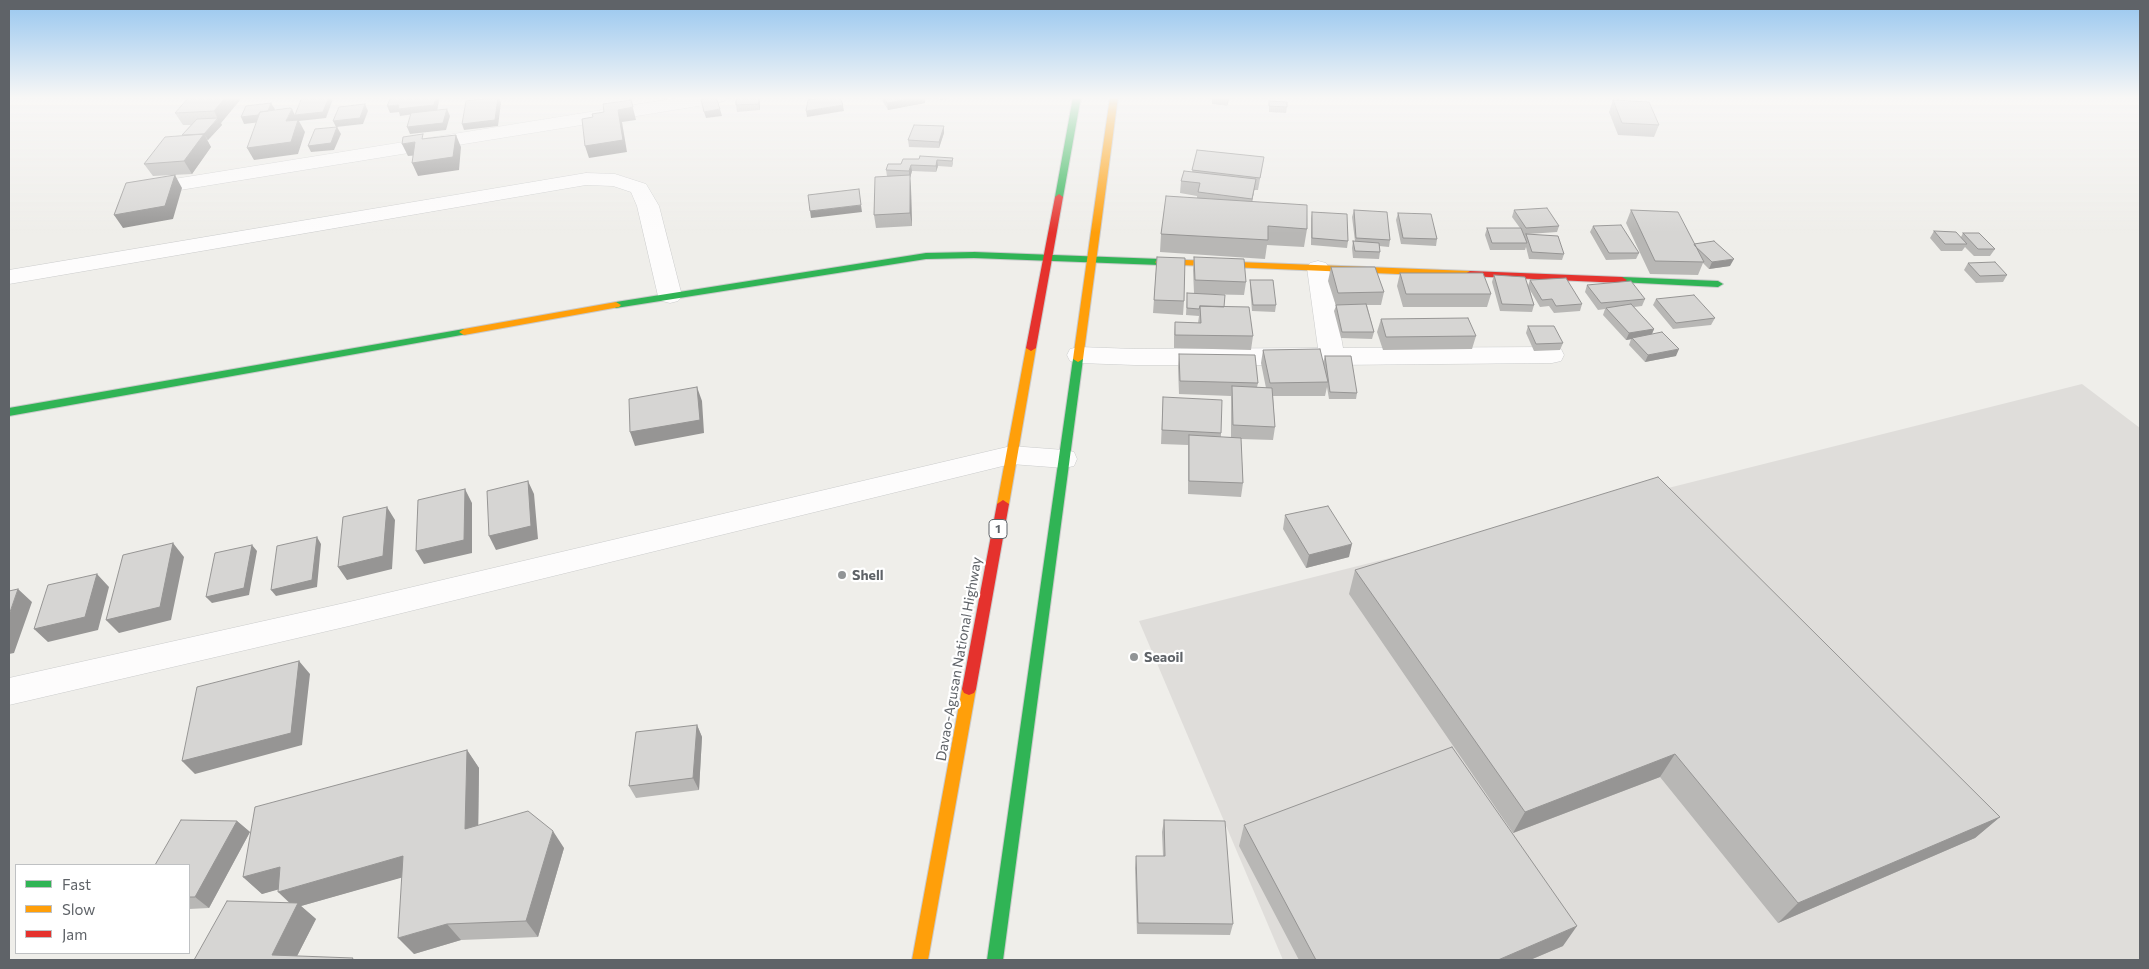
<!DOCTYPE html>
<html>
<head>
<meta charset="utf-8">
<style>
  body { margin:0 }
  #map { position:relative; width:2149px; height:969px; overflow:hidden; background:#efeeea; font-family:Commissioner,sans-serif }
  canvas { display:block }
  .frame { position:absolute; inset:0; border:10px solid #5f6368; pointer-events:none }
  .legend { position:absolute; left:15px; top:864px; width:175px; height:90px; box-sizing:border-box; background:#fff; border:1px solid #bfc1c3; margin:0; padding:6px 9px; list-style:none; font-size:15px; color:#5f6368 }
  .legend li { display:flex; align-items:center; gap:10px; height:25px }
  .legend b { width:25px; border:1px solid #bfc1c3 }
</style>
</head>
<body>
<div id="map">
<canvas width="2149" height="969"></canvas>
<div class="frame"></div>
<ul class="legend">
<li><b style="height:6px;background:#30b455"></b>Fast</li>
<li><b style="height:6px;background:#ff9f0a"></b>Slow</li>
<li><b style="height:6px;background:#e5322d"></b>Jam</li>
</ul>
</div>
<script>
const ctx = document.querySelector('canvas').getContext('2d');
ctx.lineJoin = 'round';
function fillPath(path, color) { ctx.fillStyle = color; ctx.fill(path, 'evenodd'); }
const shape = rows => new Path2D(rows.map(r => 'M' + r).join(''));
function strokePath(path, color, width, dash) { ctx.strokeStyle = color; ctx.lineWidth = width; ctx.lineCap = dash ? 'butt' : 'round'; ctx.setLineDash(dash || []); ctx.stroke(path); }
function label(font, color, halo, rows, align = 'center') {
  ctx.font = font + ' Commissioner,sans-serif'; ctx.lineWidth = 4.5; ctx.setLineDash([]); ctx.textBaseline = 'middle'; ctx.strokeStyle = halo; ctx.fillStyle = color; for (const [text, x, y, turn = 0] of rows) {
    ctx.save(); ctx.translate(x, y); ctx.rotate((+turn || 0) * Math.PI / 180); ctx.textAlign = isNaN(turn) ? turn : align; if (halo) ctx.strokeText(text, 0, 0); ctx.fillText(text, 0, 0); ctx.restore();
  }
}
fillPath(shape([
  [2082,384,2140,428,2140,960,1283,960,1139,621]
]), '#dfddda');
const street = shape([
  [683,97,726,97,724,101,717,103,143,196,136,194,133,190,136,186,143,184,683,97],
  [586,173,615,174,646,184,659,206,682,296,678,301,670,303,662,301,658,296,637,206,631,192,613,186,586,185,9,284,9,270,586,173],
  [1318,261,1326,263,1329,268,1343,348,1552,347,1561,349,1564,355,1561,361,1552,363,1332,365,1135,365,1079,363,1070,361,1067,355,1070,349,1079,347,1135,349,1318,348,1307,268,1310,263,1318,261],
  [1011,446,1064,450,1074,452,1077,459,1074,466,1064,468,1011,464,349,626,9,705,9,678,349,602,1011,446]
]);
const fast = shape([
  [1073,97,1081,97,1063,197,1059,200,1055,197,1073,97],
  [974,252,1160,259,1165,262,1160,265,974,258,926,259,616,308,611,305,616,302,926,253,974,252],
  [1622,277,1718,281,1723,284,1718,287,1619,282,1619,278,1622,277],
  [464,329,467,330,469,332,467,334,9,416,9,408,464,329],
  [1078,356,1083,359,1003,960,987,960,1073,359,1078,356]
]);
const slow = shape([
  [1110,97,1118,97,1083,359,1078,362,1073,359,1110,97],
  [1160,259,1470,271,1475,274,1470,277,1157,264,1155,262,1160,259],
  [616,302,621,305,619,307,464,335,459,332,464,329,616,302],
  [1031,345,1036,348,1009,504,1003,508,997,504,1026,348,1031,345],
  [969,683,974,685,976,689,928,960,912,960,962,689,964,685,969,683]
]);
const jam = shape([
  [1059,194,1063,197,1036,348,1031,351,1026,348,1055,197,1059,194],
  [1470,271,1622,277,1627,280,1622,283,1467,276,1465,274,1470,271],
  [1003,500,1009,504,976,689,974,693,969,695,964,693,962,689,997,504,1003,500]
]);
strokePath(street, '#cbcccc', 1);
strokePath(fast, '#cacacb', 2);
strokePath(slow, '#cacacb', 2);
strokePath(jam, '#cacacb', 2);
fillPath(street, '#fdfcfc');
fillPath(fast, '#30b455');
fillPath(slow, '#ff9f0a');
fillPath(jam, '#e5322d');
fillPath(shape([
  [736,97,760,97,760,110,737,112,736,105],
  [882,97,925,97,925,103,888,110,883,102],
  [1230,97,1227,106,1212,104,1212,98],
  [240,100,221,123,222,125,208,140,207,140,211,147,192,174,153,176,144,164,183,136,182,135,191,125,183,125,175,113],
  [1613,100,1659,125,1654,137,1618,135,1609,112],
  [1269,101,1287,107,1286,113,1269,112],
  [944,126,944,133,939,148,909,147,908,140],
  [1197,150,1264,157,1258,190,1254,190,1252,202,1307,229,1304,247,1267,245,1265,259,1160,252,1161,234,1197,198,1197,196,1180,193,1181,181,1192,172],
  [953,158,953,164,952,167,938,166,936,172,912,171,910,178,911,188,912,226,876,228,874,215,887,176,886,170,901,164,919,159],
  [1354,210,1390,240,1389,247,1379,246,1380,252,1379,259,1353,258,1352,248,1353,241,1355,241,1352,217],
  [1514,210,1559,226,1557,232,1528,234,1564,254,1562,260,1529,259,1526,247,1525,250,1490,250,1485,235,1487,228,1520,228,1512,217],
  [1631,210,1694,244,1730,266,1709,269,1703,263,1698,275,1650,274,1626,223],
  [1312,212,1348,241,1347,248,1311,245,1311,218],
  [1398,213,1437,239,1436,246,1401,244,1396,220],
  [1593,226,1639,253,1636,259,1606,260,1590,232],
  [1934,231,1961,237,1963,233,1995,249,1990,256,1974,256,1965,247,1962,251,1941,251,1930,238],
  [1157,257,1184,301,1183,315,1153,313],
  [1194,257,1246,282,1244,295,1200,294,1224,307,1253,336,1251,350,1174,348,1174,336,1175,322,1198,323,1199,316,1186,315,1187,293,1194,293,1193,270],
  [1968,263,2007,275,2003,282,1976,283,1964,270],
  [1331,267,1384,292,1381,305,1367,305,1374,332,1372,339,1341,338,1334,311,1336,306,1328,281],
  [1400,273,1491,294,1487,307,1403,307,1397,286],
  [1494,275,1528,286,1530,280,1582,304,1580,311,1554,313,1549,306,1540,307,1530,290,1534,305,1532,312,1500,311,1492,282],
  [1250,280,1276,305,1275,312,1252,311,1250,287],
  [1587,285,1645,299,1642,306,1634,307,1654,329,1652,334,1676,356,1645,362,1629,345,1631,339,1626,340,1603,315,1605,309,1598,310,1585,292],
  [1656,299,1715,318,1711,325,1673,329,1653,305],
  [1381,319,1476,336,1472,349,1383,350,1377,332],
  [1528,326,1563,343,1560,350,1534,351,1526,333],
  [1263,350,1323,362,1325,356,1357,393,1356,399,1329,399,1327,387,1325,396,1273,396,1275,427,1273,440,1241,439,1243,483,1241,497,1188,494,1188,445,1161,444,1163,397,1221,433,1221,437,1231,437,1231,396,1179,394,1178,367,1179,354,1258,383,1257,387,1266,388,1261,363],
  [1285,515,1349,557,1306,568,1283,529],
  [1355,570,2000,817,1975,838,1778,923,1660,777,1513,833,1349,594],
  [697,725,702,737,699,790,636,798,629,786],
  [467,750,479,768,478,825,564,848,538,937,461,940,414,954,402,877,301,906,316,919,297,956,194,960,290,903,278,889,262,894,243,877],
  [1164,820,1233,924,1230,935,1137,934,1135,868,1136,856,1163,856,1162,832],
  [237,821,250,832,209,908,189,909,189,865],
  [1244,825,1563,946,1530,960,1299,960,1239,846]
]), '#b8b7b5');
fillPath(shape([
  [226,97,238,97,240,100,221,123,222,125,208,140,204,134,218,119,214,111],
  [329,97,332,97,333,99,326,118,299,121,305,132,298,154,254,160,247,148,286,121,292,109,295,115],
  [436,97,440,97,437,111,400,116,399,112,390,113,387,106],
  [498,97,501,103,498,126,464,130,462,124],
  [759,97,760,97,760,110,758,104],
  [921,97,925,97,925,103,888,110,887,103],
  [939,97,961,97,940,100],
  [1228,97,1230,97,1227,106,1227,100],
  [631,100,636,120,622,122,627,152,589,158,585,146,618,110],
  [271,103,275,109,270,121,244,124,241,117],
  [365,104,368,111,363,124,336,127,333,121],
  [843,105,844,111,807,117,806,111],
  [447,109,450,116,446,130,410,134,407,127],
  [720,109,722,116,706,118,704,112],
  [944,126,944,133,939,148,939,142],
  [337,127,341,134,334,150,311,152,308,146],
  [204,134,211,147,192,174,184,161],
  [456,135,461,147,459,170,418,176,412,163],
  [415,142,420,155,408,156,402,144],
  [937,160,938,166,936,172,936,166],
  [911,165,912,171,910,178,911,188,912,226,910,213,909,171],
  [175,175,182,188,173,219,123,228,114,215],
  [1256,179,1254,192,1250,212,1252,199],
  [861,205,862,212,811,218,810,211],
  [1734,259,1730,266,1709,269,1712,262],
  [1654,329,1651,336,1626,340,1629,333],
  [1679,349,1676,356,1645,362,1648,355],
  [697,387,702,401,704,433,635,446,630,432],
  [528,481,534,494,538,539,496,550,489,536],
  [465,489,472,503,472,553,424,564,416,551],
  [387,507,395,520,392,569,347,580,338,567],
  [317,537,321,544,317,587,276,596,271,590],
  [173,543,184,557,171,620,119,633,106,620],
  [1352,544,1349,557,1306,568,1309,555],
  [252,545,257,551,249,595,212,603,206,597],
  [97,574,109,587,98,630,48,642,34,629],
  [18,589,32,602,14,653,9,654,9,615],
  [299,661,310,674,302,745,195,774,182,761],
  [697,725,702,737,699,790,693,778],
  [467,750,479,768,478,846,465,829],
  [1675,754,1660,777,1513,833,1525,812],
  [2000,817,1975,838,1778,923,1798,903],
  [237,821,250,832,209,908,195,897],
  [553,831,564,848,538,937,526,921],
  [403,856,418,873,301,906,316,919,295,960,272,955,295,908,278,892],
  [280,867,298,884,262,894,243,877],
  [447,924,461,940,414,954,398,938],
  [1577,926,1563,946,1530,960,1498,960]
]), '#969594');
const building = shape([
  [189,97,226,97,214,111,175,113,189,97],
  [302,97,329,97,323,112,295,115,302,97],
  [391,97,436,97,434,105,398,109,399,105,387,106,391,97],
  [498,97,495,120,462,124,466,101,498,97],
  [716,97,720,109,704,112,701,99,716,97],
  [736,97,759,97,758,104,736,105,736,97],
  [824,97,840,97,843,105,806,111,808,100,824,97],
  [883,97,921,97,887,103,883,97],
  [1213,97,1228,97,1227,100,1212,98,1213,97],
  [631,100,633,107,618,110,623,140,585,146,582,119,593,117,592,114,604,112,603,104,631,100],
  [1613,100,1649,102,1659,125,1622,123,1613,100],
  [1269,101,1287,102,1287,107,1269,106,1269,101],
  [271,103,268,111,260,112,258,115,241,117,246,106,271,103],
  [365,104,360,118,333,121,339,107,365,104],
  [290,108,292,109,286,121,298,120,291,142,247,148,260,112,290,108],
  [447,109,443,123,407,127,411,113,447,109],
  [218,118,204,134,182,135,197,119,218,118],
  [914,125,944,126,939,142,908,140,914,125],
  [337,127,331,143,308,146,315,129,337,127],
  [204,134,184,161,144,164,165,137,204,134],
  [423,134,422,139,456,135,453,157,412,163,415,142,402,144,403,137,423,134],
  [1197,150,1264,157,1260,178,1192,170,1197,150],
  [920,156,953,158,952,161,937,160,936,166,911,165,909,171,886,170,888,164,901,164,903,159,919,159,920,156],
  [1184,171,1256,179,1252,199,1198,192,1200,183,1181,181,1184,171],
  [175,175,165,206,114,215,126,183,175,175],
  [910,175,910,213,874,215,875,177,910,175],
  [859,189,861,205,810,211,808,195,859,189],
  [1166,196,1307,205,1307,229,1268,226,1268,240,1161,234,1166,196],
  [1547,208,1559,226,1526,228,1514,210,1547,208],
  [1354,210,1387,212,1390,240,1356,238,1354,210],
  [1631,210,1678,212,1704,262,1655,261,1631,210],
  [1312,212,1347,214,1348,241,1312,238,1312,212],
  [1398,213,1431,214,1437,239,1403,238,1398,213],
  [1621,225,1639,253,1609,253,1593,226,1621,225],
  [1487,228,1521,228,1527,243,1492,243,1487,228],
  [1934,231,1956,232,1967,244,1945,244,1934,231],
  [1963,233,1979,233,1995,249,1978,249,1963,233],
  [1526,234,1558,236,1564,254,1532,252,1526,234],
  [1353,241,1379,243,1380,252,1355,251,1353,241],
  [1714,241,1734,259,1712,262,1695,246,1694,244,1714,241],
  [1157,257,1185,258,1184,301,1154,300,1157,257],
  [1194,257,1244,259,1246,282,1195,280,1194,257],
  [1995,262,2007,275,1980,276,1968,263,1995,262],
  [1331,267,1375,267,1384,292,1338,293,1331,267],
  [1400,273,1483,273,1491,294,1406,294,1400,273],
  [1494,275,1525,277,1534,305,1502,304,1494,275],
  [1566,278,1582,304,1556,306,1552,299,1542,300,1530,280,1566,278],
  [1250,280,1273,280,1276,305,1253,305,1250,280],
  [1631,281,1645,299,1601,303,1587,285,1631,281],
  [1187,293,1225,295,1224,307,1200,306,1199,309,1187,308,1187,293],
  [1694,295,1715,318,1676,323,1656,299,1694,295],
  [1366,304,1374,332,1342,332,1336,305,1366,304],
  [1631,304,1654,329,1629,333,1606,308,1631,304],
  [1200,306,1249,307,1253,336,1175,335,1175,322,1201,323,1200,306],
  [1468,318,1476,336,1386,337,1381,319,1468,318],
  [1528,326,1554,326,1563,343,1536,344,1528,326],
  [1662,332,1679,349,1648,355,1632,338,1662,332],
  [1320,349,1328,382,1270,383,1263,350,1320,349],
  [1179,354,1255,355,1258,383,1180,381,1179,354],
  [1325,356,1351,356,1357,393,1330,392,1325,356],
  [1232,386,1272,388,1275,427,1233,425,1232,386],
  [697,387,700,420,630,432,629,399,697,387],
  [1163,397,1222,400,1221,433,1162,430,1163,397],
  [1189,435,1241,438,1243,483,1189,481,1189,435],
  [1658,477,2000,817,1798,903,1675,754,1525,812,1355,570,1658,477],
  [528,481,531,526,489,536,487,491,528,481],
  [465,489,464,540,416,551,418,500,465,489],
  [1328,506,1352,544,1309,555,1285,515,1328,506],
  [387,507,383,556,338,567,343,517,387,507],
  [317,537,312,580,271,590,277,546,317,537],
  [173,543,160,607,106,620,123,555,173,543],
  [252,545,244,588,206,597,215,553,252,545],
  [97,574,85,617,34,629,48,585,97,574],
  [18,589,9,615,9,591,18,589],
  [299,661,291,733,182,761,197,687,299,661],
  [697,725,693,778,629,786,636,732,697,725],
  [1452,747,1577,926,1498,960,1316,960,1244,825,1452,747],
  [467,750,465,829,528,811,553,831,526,921,447,924,398,938,403,856,278,892,280,867,243,877,255,807,467,750],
  [181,820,237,821,195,897,189,897,189,865,155,865,181,820],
  [1164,820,1225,821,1233,924,1138,923,1136,856,1165,856,1164,820],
  [227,901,298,903,272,955,353,958,352,960,194,960,227,901]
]);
fillPath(building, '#d6d5d3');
strokePath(building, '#969594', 1);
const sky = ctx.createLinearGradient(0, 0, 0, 233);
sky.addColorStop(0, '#97c6ef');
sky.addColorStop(0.42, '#f8f7f6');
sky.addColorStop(1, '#f8f7f600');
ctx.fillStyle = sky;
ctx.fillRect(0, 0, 2149, 233);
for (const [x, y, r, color] of [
  [842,575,5,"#919496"],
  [1134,657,5,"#919496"]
]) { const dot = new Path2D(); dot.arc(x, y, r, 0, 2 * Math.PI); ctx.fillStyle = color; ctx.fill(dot); strokePath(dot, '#fff', 2); }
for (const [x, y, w] of [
  [998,529,18]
]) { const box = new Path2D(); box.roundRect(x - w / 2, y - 9.5, w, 19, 4); ctx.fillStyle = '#fff'; ctx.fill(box); strokePath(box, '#5f6368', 1); }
label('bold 12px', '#5f6368', null, [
  ["1",998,529]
]);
label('bold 14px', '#5f6368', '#fff', [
  ["Shell",852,575],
  ["Seaoil",1144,657]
], 'left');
label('14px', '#5f6368', '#fff', [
  ["Davao-Agusan National Highway",959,659,-80]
]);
</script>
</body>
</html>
